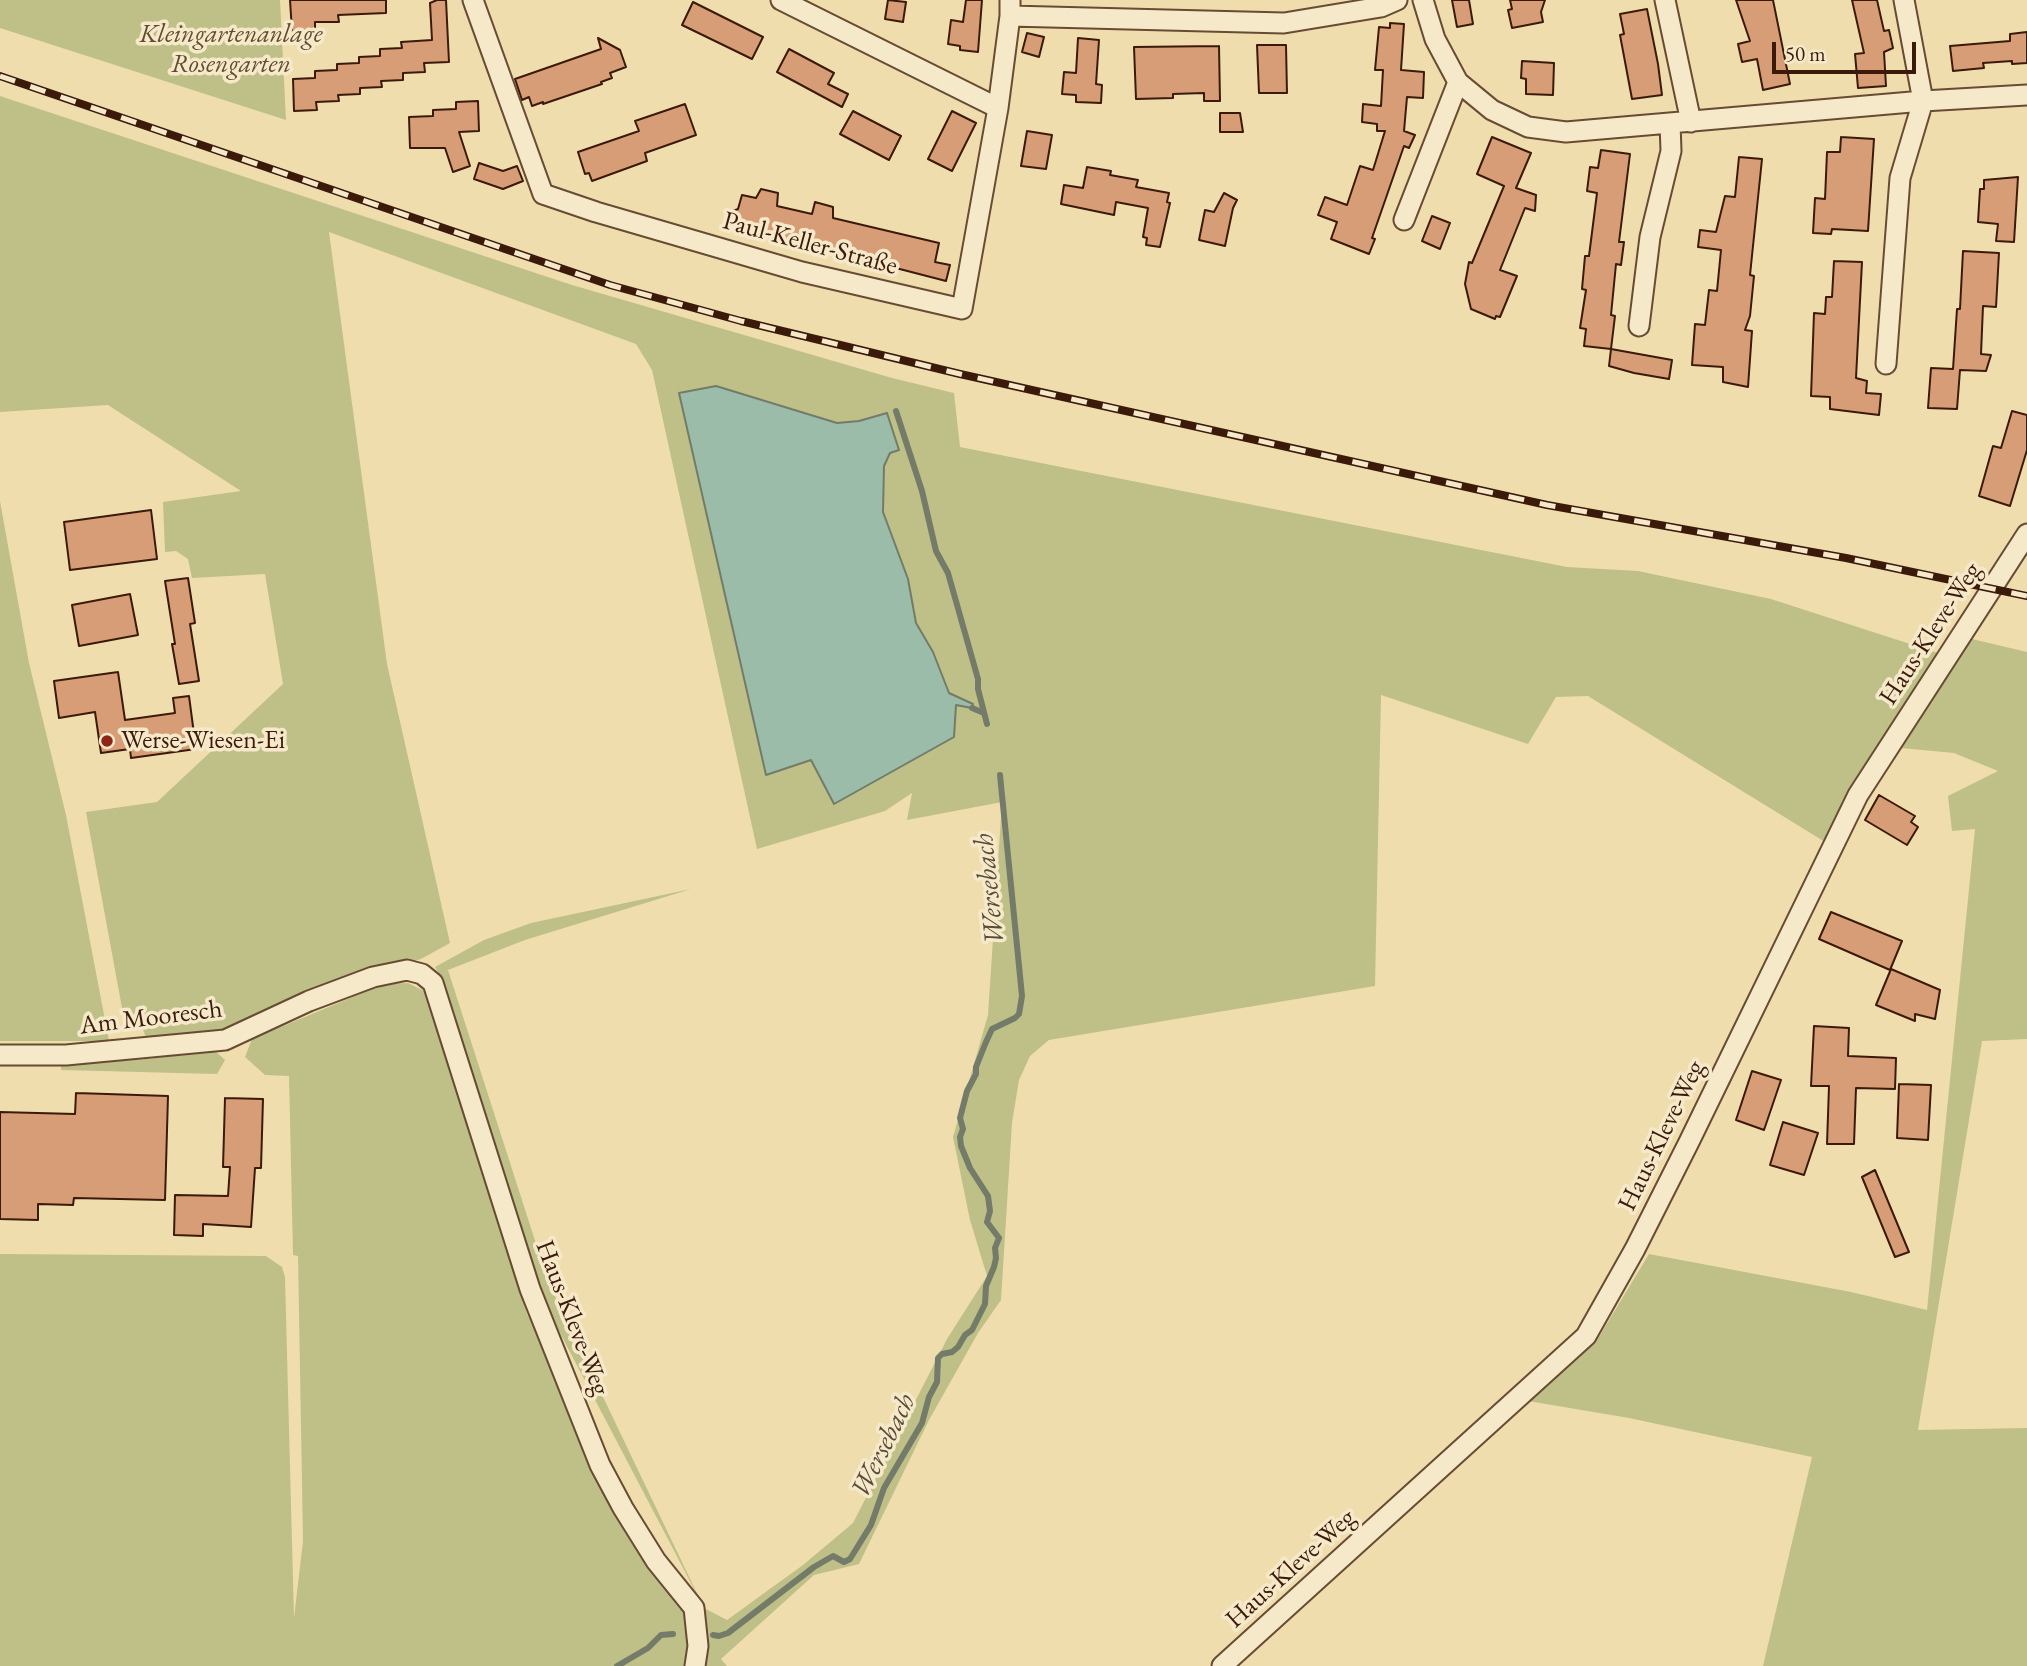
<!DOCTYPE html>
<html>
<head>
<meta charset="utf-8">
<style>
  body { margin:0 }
  #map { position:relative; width:2027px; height:1666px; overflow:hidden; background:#f0ddae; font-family:"EB Garamond",serif }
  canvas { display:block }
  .scale { position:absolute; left:1772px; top:42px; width:144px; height:32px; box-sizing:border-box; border:4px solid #3b1a0a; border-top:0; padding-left:9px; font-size:21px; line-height:24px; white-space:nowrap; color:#3b1a0a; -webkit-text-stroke:5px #f5e9ca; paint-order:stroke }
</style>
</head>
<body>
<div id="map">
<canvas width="2027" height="1666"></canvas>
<div class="scale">50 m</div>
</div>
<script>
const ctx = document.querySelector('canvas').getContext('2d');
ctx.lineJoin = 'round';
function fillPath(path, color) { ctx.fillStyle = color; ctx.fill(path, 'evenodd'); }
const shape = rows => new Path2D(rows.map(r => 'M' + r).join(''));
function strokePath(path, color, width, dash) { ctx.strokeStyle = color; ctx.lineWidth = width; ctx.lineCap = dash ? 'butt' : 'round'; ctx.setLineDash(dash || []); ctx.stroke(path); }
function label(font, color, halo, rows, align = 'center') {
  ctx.font = font + ' "EB Garamond",serif'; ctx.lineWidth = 7; ctx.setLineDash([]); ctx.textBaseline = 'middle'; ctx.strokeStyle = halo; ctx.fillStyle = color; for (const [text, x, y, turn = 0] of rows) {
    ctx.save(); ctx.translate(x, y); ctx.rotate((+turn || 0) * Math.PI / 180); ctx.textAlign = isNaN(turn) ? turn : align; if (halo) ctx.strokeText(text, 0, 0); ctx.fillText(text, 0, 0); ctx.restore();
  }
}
fillPath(shape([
  [0,0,280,0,286,120,0,28],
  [0,96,572,285,892,378,954,393,960,447,1567,567,1638,571,1771,599,1941,654,1839,810,1825,842,1588,696,1556,697,1528,744,1381,695,1375,986,1049,1040,1030,1056,1019,1080,1012,1123,1001,1300,978,1333,929,1420,859,1564,814,1575,721,1659,727,1666,701,1666,706,1637,704,1608,537,1289,442,979,435,967,484,940,531,923,691,889,525,940,448,970,549,1284,704,1608,727,1620,803,1565,853,1523,947,1339,987,1276,970,1220,953,1137,988,1015,1002,802,907,820,912,793,885,811,757,849,652,370,636,344,329,232,387,664,450,943,421,959,373,972,229,1031,148,1043,142,1027,122,1008,86,812,157,802,283,684,265,574,192,578,188,559,176,551,165,552,163,502,241,491,108,405,0,412],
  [716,386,837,423,859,421,887,413,890,453,884,466,883,511,908,579,916,623,933,652,949,693,972,705,971,708,956,704,833,804,811,760,766,774,679,394],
  [0,501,29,663,66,815,109,1041,0,1041],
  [1972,639,2027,652,2027,1039,1982,1041,1918,1430,2027,1428,2027,1666,1763,1666,1812,1457,1629,1418,1528,1401,1597,1340,1649,1254,1851,1292,1927,1310,1975,829,1952,831,1948,796,1998,771,1954,753,1901,748],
  [408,983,426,992,527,1314,683,1609,687,1635,692,1646,689,1666,0,1666,0,1254,266,1256,282,1267,285,1277,294,1618,303,1541,298,1256,293,1255,289,1076,265,1075,245,1057,252,1039,384,984],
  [214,1050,225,1060,217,1074,61,1070,61,1061,109,1062,156,1058]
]), '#bec087');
const water = shape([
  [716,386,837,423,859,421,887,413,899,450,890,453,884,466,883,512,908,579,916,623,933,652,949,693,973,704,972,708,956,705,954,737,834,804,811,760,766,775,679,393,716,386]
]);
fillPath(water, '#9abca8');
strokePath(water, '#747b69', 2);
strokePath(shape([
  [896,411,922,491,936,551,948,573,978,679,978,689,987,724],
  [972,708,984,713],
  [713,1635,719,1636,728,1633,814,1567,833,1556,844,1562,850,1559,871,1525,884,1488,922,1423,929,1397,937,1382,938,1358,942,1354,952,1352,958,1347,965,1335,972,1330,985,1304,986,1286,994,1267,996,1258,995,1248,999,1238,987,1222,990,1211,988,1196,970,1168,961,1146,960,1137,963,1129,960,1118,967,1091,976,1074,976,1067,986,1042,992,1029,1015,1018,1019,1014,1022,996,1000,775],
  [617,1666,648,1648,661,1635,673,1634]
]), '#747b69', 6);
const building = shape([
  [290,0,386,0,386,13,338,15,339,22,315,22,315,30,292,31,290,0],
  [437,0,446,0,449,62,424,63,425,72,403,73,403,80,381,81,382,87,360,88,360,94,338,95,339,101,316,102,317,110,294,111,293,79,315,78,315,71,337,70,337,64,359,63,359,57,380,56,380,49,402,48,401,42,432,40,430,3,437,0],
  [888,0,906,2,903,22,885,19,888,0],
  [966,0,982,0,978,52,960,50,960,46,948,44,951,20,963,22,966,0],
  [1452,0,1469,0,1473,24,1457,27,1452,0],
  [1510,0,1545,0,1541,12,1543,22,1512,28,1508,10,1512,9,1510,0],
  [1736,0,1773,0,1790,84,1763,90,1757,59,1742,62,1738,44,1750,41,1736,0],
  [1852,0,1877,0,1884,31,1889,30,1893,48,1884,52,1886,86,1858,88,1855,54,1864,53,1852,0],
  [693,2,763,37,752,59,682,25,693,2],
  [1647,9,1658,64,1662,95,1632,99,1620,35,1624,34,1620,14,1647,9],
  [1390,23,1404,24,1401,70,1424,72,1423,98,1407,97,1404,131,1415,135,1409,148,1404,146,1372,238,1375,239,1369,254,1331,239,1337,222,1318,215,1325,197,1347,205,1360,166,1373,170,1385,131,1377,131,1377,124,1362,122,1363,104,1381,106,1383,70,1375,70,1379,27,1390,28,1390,23],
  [2027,32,2027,63,2012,64,2012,61,1983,63,1984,68,1953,71,1950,46,2010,41,2010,34,2027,32],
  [1027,33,1044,37,1039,57,1022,52,1027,33],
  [598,38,620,50,626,67,610,73,612,78,601,82,602,84,543,104,543,102,532,106,529,97,522,100,515,79,601,49,598,38],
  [1078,38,1099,40,1096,84,1102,85,1101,103,1076,102,1076,95,1062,94,1064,72,1076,73,1078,38],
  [1257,45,1286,45,1287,93,1259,93,1257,45],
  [1219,46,1220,101,1204,101,1204,93,1173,94,1173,98,1136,99,1134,47,1219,46],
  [789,49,834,73,828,84,848,94,842,107,777,72,789,49],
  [1522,61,1554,63,1553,95,1526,94,1526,79,1521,78,1522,61],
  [478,101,479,131,459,132,470,166,453,172,445,148,410,148,409,117,433,116,433,110,456,109,456,102,478,101],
  [685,104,696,135,645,153,647,161,592,181,589,173,585,174,578,152,639,131,635,121,685,104],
  [853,111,901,136,889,160,840,134,853,111],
  [952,111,976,123,952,171,928,159,952,111],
  [1220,113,1240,113,1243,132,1220,132,1220,113],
  [1027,131,1052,135,1046,169,1021,166,1027,131],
  [1492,137,1531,153,1516,188,1536,195,1535,211,1525,208,1500,270,1517,276,1500,317,1496,316,1495,319,1471,309,1465,284,1469,262,1472,263,1504,186,1477,174,1492,137],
  [1841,137,1874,139,1868,231,1832,229,1831,234,1813,233,1815,198,1825,199,1827,152,1840,152,1841,137],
  [1601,150,1630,154,1619,242,1624,242,1621,265,1616,264,1611,315,1615,316,1611,349,1584,346,1586,329,1580,328,1586,290,1582,289,1585,256,1589,256,1597,193,1587,191,1590,167,1598,168,1601,150],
  [1739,157,1762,159,1750,275,1754,276,1750,316,1745,330,1752,331,1748,387,1723,382,1723,367,1692,365,1695,324,1705,325,1709,290,1717,291,1721,250,1698,247,1700,230,1716,232,1725,196,1735,197,1739,157],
  [479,163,503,171,517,166,523,181,503,189,474,179,479,163],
  [1087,167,1111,171,1110,175,1138,180,1136,187,1169,193,1167,202,1170,203,1160,247,1146,245,1147,238,1143,237,1148,208,1116,202,1114,215,1061,204,1064,185,1083,188,1087,167],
  [2018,177,2014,242,1996,241,1998,224,1978,222,1980,189,1984,189,1984,180,2018,177],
  [761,189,778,193,777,206,812,214,815,202,833,207,833,218,939,243,935,262,950,265,946,281,892,267,891,272,853,262,853,258,769,239,770,236,734,228,736,218,731,212,738,209,742,195,756,198,761,189],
  [1224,193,1237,200,1233,208,1225,246,1199,240,1205,210,1214,212,1224,193],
  [1432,216,1450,223,1440,249,1422,241,1432,216],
  [1963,251,1999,253,1996,307,1983,306,1981,354,1991,355,1986,371,1960,370,1957,409,1928,408,1931,368,1953,369,1957,309,1960,309,1963,251],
  [1834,261,1862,262,1856,378,1867,381,1866,393,1881,394,1879,415,1830,409,1830,397,1811,396,1814,313,1825,314,1826,297,1832,297,1834,261],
  [1611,349,1672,360,1669,379,1634,373,1609,366,1611,349],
  [2012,411,2027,415,2027,450,2010,506,1979,496,1993,446,2001,448,2012,411],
  [151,510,157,559,70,570,64,522,151,510],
  [188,578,195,623,190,624,199,681,179,684,172,644,175,644,165,581,188,578],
  [130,594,138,635,79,646,72,605,130,594],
  [118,672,125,720,175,713,173,698,189,696,196,749,131,758,130,749,101,753,95,712,59,718,54,681,118,672],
  [1879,795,1915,816,1911,822,1918,827,1907,845,1865,820,1879,795],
  [1831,912,1902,941,1890,970,1819,939,1831,912],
  [1891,969,1940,990,1935,1019,1915,1014,1915,1021,1876,1005,1891,969],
  [1814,1026,1849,1028,1848,1056,1896,1058,1895,1089,1856,1088,1854,1144,1827,1144,1829,1086,1811,1086,1814,1026],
  [1752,1071,1781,1080,1764,1130,1736,1120,1752,1071],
  [1899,1084,1931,1085,1928,1140,1897,1138,1899,1084],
  [76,1093,168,1096,165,1200,74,1198,73,1205,38,1204,38,1220,0,1219,0,1112,75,1114,76,1093],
  [225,1098,263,1099,261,1168,255,1168,251,1227,203,1224,203,1236,174,1235,175,1195,228,1196,230,1167,223,1167,225,1098],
  [1783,1122,1818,1133,1804,1175,1770,1165,1783,1122],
  [1875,1170,1909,1252,1895,1257,1862,1177,1875,1170]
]);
fillPath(building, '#d79d76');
strokePath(building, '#3b1a0a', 2);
const minor = shape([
  [473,0,543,194,596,212,802,272,962,309,998,108,1010,16,1010,0],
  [781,0,998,108],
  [1423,0,1435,39,1458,82,1492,110,1528,127,1566,132,1923,101,2027,95],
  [1665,0,1691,122],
  [1010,16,1284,23,1381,7,1397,0],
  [1404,220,1458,82],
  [1639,326,1650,237,1671,151,1670,123],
  [1886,364,1900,178,1923,101,1904,0],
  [0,1055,66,1055,225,1040,309,1001,373,977,407,970,422,974,433,983,530,1289,600,1465,623,1508,656,1561,694,1608,698,1646,695,1666],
  [1222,1666,1586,1336,1635,1249,1689,1142,1858,795,2027,534]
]);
strokePath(minor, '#684b33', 23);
strokePath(minor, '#f5e9ca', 19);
const rail = shape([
  [0,76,610,285,741,321,960,374,1547,505,1846,558,2027,596]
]);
strokePath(rail, '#3b1a0a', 8);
strokePath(rail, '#f5e9ca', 5, [16]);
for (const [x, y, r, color] of [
  [107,741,7,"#8f2418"]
]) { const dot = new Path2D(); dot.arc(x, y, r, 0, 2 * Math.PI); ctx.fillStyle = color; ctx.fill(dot); strokePath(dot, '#f5e9ca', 2.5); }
label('italic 26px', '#624c30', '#f5e9ca', [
  ["Kleingartenanlage",231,35],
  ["Rosengarten",231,65]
]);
label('26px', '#3b1a0a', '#f5e9ca', [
  ["Paul-Keller-Straße",810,244,15],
  ["Haus-Kleve-Weg",1931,634,-57],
  ["Am Mooresch",151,1018,-7],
  ["Haus-Kleve-Weg",1662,1136,-64],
  ["Haus-Kleve-Weg",572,1318,69],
  ["Haus-Kleve-Weg",1291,1569,-42]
]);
label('26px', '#3b1a0a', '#f5e9ca', [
  ["Werse-Wiesen-Ei",121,741]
], 'left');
label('italic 28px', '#584b39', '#f5e9ca', [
  ["Wersebach",990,889,-96],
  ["Wersebach",884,1446,-64]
]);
</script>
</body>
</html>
